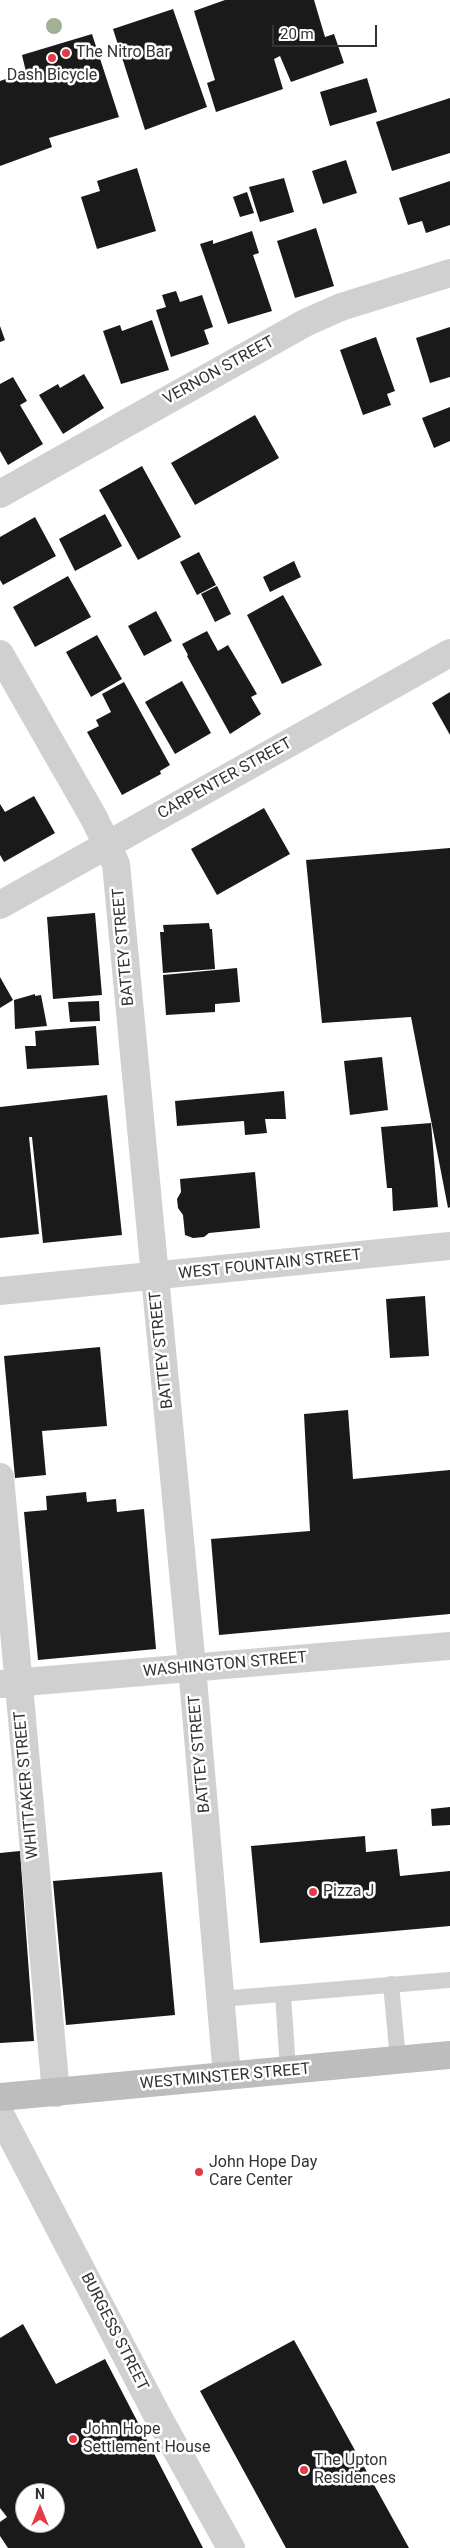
<!DOCTYPE html>
<html>
<head>
<meta charset="utf-8">
<style>
  body { margin:0 }
  #map { position:relative; width:450px; height:2548px; overflow:hidden; background:#fff; font-family:Roboto,sans-serif }
  canvas { display:block }
  .north { position:absolute; left:15px; top:2483px; width:50px; height:50px; box-sizing:border-box; background:#fff; border:1px solid #adadad; border-radius:50%; rotate:0deg; font-size:14px; font-weight:700; line-height:20px; text-align:center; color:#333 }
  .north::after { content:''; display:block; margin:auto; width:18px; height:22px; background:#e63946; clip-path:polygon(50% 0,100% 100%,50% 72%,0 100%) }
  .scale { position:absolute; left:272px; top:25px; width:105px; height:22px; box-sizing:border-box; border:2px solid #333; border-top:0; padding-left:6px; font-size:15px; line-height:18px; white-space:nowrap; color:#333; -webkit-text-stroke:4px #fff; paint-order:stroke }
</style>
</head>
<body>
<div id="map">
<canvas width="450" height="2548"></canvas>
<div class="north">N</div>
<div class="scale">20 m</div>
</div>
<script>
const ctx = document.querySelector('canvas').getContext('2d');
ctx.lineJoin = 'round';
function fillPath(path, color) { ctx.fillStyle = color; ctx.fill(path, 'evenodd'); }
const shape = rows => new Path2D(rows.map(r => 'M' + r).join(''));
function strokePath(path, color, width, dash) { ctx.strokeStyle = color; ctx.lineWidth = width; ctx.lineCap = dash ? 'butt' : 'round'; ctx.setLineDash(dash || []); ctx.stroke(path); }
function label(font, color, halo, rows, align = 'center') {
  ctx.font = font + ' Roboto,sans-serif'; ctx.lineWidth = 5; ctx.setLineDash([]); ctx.textBaseline = 'middle'; ctx.strokeStyle = halo; ctx.fillStyle = color; for (const [text, x, y, turn = 0] of rows) {
    ctx.save(); ctx.translate(x, y); ctx.rotate((+turn || 0) * Math.PI / 180); ctx.textAlign = isNaN(turn) ? turn : align; if (halo) ctx.strokeText(text, 0, 0); ctx.fillText(text, 0, 0); ctx.restore();
  }
}
fillPath(shape([
  [225,0,314,0,325,37,334,34,344,63,291,82,280,56,274,59,283,89,216,112,207,83,215,80,194,11],
  [173,9,207,107,145,130,113,29],
  [92,34,119,117,49,138,52,147,0,166,0,81,26,72,22,55],
  [367,78,377,112,330,126,320,92],
  [450,98,450,153,392,171,376,122],
  [346,160,357,193,323,204,312,171],
  [137,168,156,231,97,249,81,197,100,191,97,181],
  [284,178,294,212,260,222,249,187],
  [450,181,450,225,426,233,422,221,408,225,399,198],
  [247,192,254,213,240,217,233,197],
  [316,228,334,286,295,298,277,241],
  [252,231,259,253,253,255,272,311,228,324,200,244,213,240,213,244],
  [176,291,180,302,202,295,213,327,204,330,209,344,171,357,156,310,166,307,162,295],
  [152,320,169,370,121,384,103,331,120,325,122,331],
  [0,326,5,340,0,342],
  [450,327,450,377,430,383,416,338],
  [376,337,395,391,387,394,391,405,363,415,340,350],
  [84,374,104,408,63,434,39,395,58,384,60,388],
  [13,377,27,401,20,405,43,444,8,465,0,451,0,384],
  [450,407,450,441,434,448,422,418],
  [255,415,279,458,195,505,171,463],
  [142,466,181,537,138,560,99,490],
  [105,514,122,546,75,571,59,539],
  [35,517,56,556,3,585,0,580,0,537],
  [199,552,216,585,197,595,180,562],
  [294,561,301,577,270,592,263,577],
  [68,576,91,617,35,647,13,607],
  [217,586,231,614,215,622,201,594],
  [283,595,322,665,282,684,247,615],
  [156,611,172,641,144,656,128,626],
  [207,631,218,651,228,645,257,694,251,697,261,714,230,734,187,656,188,655,182,644],
  [97,635,122,679,91,697,66,652],
  [182,681,211,733,175,754,145,702],
  [124,682,170,765,160,771,161,774,122,795,87,732,99,726,96,720,111,712,102,694],
  [450,692,450,735,432,703],
  [34,796,55,833,4,862,0,855,0,804,5,812],
  [264,808,290,854,217,895,191,849],
  [450,848,450,1207,448,1208,411,1017,322,1023,306,860],
  [95,913,102,995,53,999,47,917],
  [209,923,210,929,212,929,215,969,163,973,160,932,164,932,163,925],
  [237,968,240,1002,215,1004,215,1012,166,1015,163,975],
  [0,977,13,1000,0,1008],
  [35,994,35,996,41,995,47,1026,15,1029,14,1000],
  [99,1001,100,1021,70,1022,68,1002],
  [96,1026,99,1065,27,1069,25,1046,36,1046,35,1031],
  [382,1057,388,1110,350,1115,344,1061],
  [284,1091,286,1119,265,1119,267,1133,245,1135,244,1121,177,1126,175,1101],
  [107,1095,122,1235,43,1243,32,1137,29,1137,39,1234,0,1238,0,1107],
  [431,1123,438,1207,393,1211,392,1188,387,1188,381,1127],
  [255,1172,260,1228,209,1233,204,1237,193,1238,185,1235,183,1215,178,1208,177,1199,181,1192,180,1179],
  [425,1296,429,1356,390,1358,386,1299],
  [100,1347,107,1426,42,1431,46,1475,15,1478,4,1356],
  [348,1410,353,1479,450,1470,450,1614,219,1635,211,1539,310,1531,304,1414],
  [86,1492,87,1502,116,1499,117,1512,144,1509,156,1649,38,1660,24,1512,47,1510,46,1496],
  [450,1807,450,1825,432,1826,431,1809],
  [365,1836,366,1852,397,1849,400,1876,450,1871,450,1926,260,1943,251,1846],
  [20,1851,34,2041,0,2043,0,1853],
  [162,1872,175,2015,66,2025,53,1881],
  [23,2324,56,2384,105,2359,203,2548,8,2548,0,2536,0,2522,7,2517,0,2508,0,2338],
  [25,2493,55,2493,55,2523,25,2523],
  [294,2340,409,2548,286,2548,200,2391]
]), '#1a1a1a');
strokePath(shape([
  [391,1984,398,2060],
  [283,1994,288,2070],
  [220,1999,450,1980]
]), '#d0d0d0', 16);
strokePath(shape([
  [0,494,305,323,341,307,450,273],
  [0,654,94,818,116,864,192,1667,227,2076],
  [0,905,450,653],
  [0,1291,450,1246],
  [0,1477,56,2093],
  [1,1684,450,1646],
  [0,2114,156,2413,231,2548]
]), '#d0d0d0', 28);
strokePath(shape([
  [0,2097,450,2055]
]), '#bdbdbd', 28);
ctx.fillStyle = '#a2b095';
for (const [x, y] of [
  [54,26]
]) { ctx.beginPath(); ctx.arc(x, y, 8, 0, 2 * Math.PI); ctx.fill(); }
for (const [x, y, r, color] of [
  [66,53,5,"#e63946"],
  [52,58,5,"#e63946"],
  [313,1892,5,"#e63946"],
  [199,2172,5,"#e63946"],
  [73,2439,5,"#e63946"],
  [304,2470,5,"#e63946"]
]) { const dot = new Path2D(); dot.arc(x, y, r, 0, 2 * Math.PI); ctx.fillStyle = color; ctx.fill(dot); strokePath(dot, '#fff', 2); }
label('16px', '#333', '#fff', [
  ["The Nitro Bar",76,53],
  ["Dash Bicycle",52,76,"center"],
  ["Pizza J",323,1892],
  ["John Hope Day",209,2163],
  ["Care Center",209,2181],
  ["John Hope",83,2430],
  ["Settlement House",83,2448],
  ["The Upton",314,2461],
  ["Residences",314,2479]
], 'left');
label('16px', '#333', '#fff', [
  ["VERNON STREET",219,371,-29],
  ["CARPENTER STREET",225,779,-29],
  ["BATTEY STREET",124,947,-95],
  ["WEST FOUNTAIN STREET",270,1265,-6],
  ["BATTEY STREET",162,1350,-96],
  ["WASHINGTON STREET",225,1665,-5],
  ["BATTEY STREET",200,1754,-95],
  ["WHITTAKER STREET",27,1785,-95],
  ["WESTMINSTER STREET",225,2077,-5],
  ["BURGESS STREET",114,2332,63]
]);
</script>
</body>
</html>
